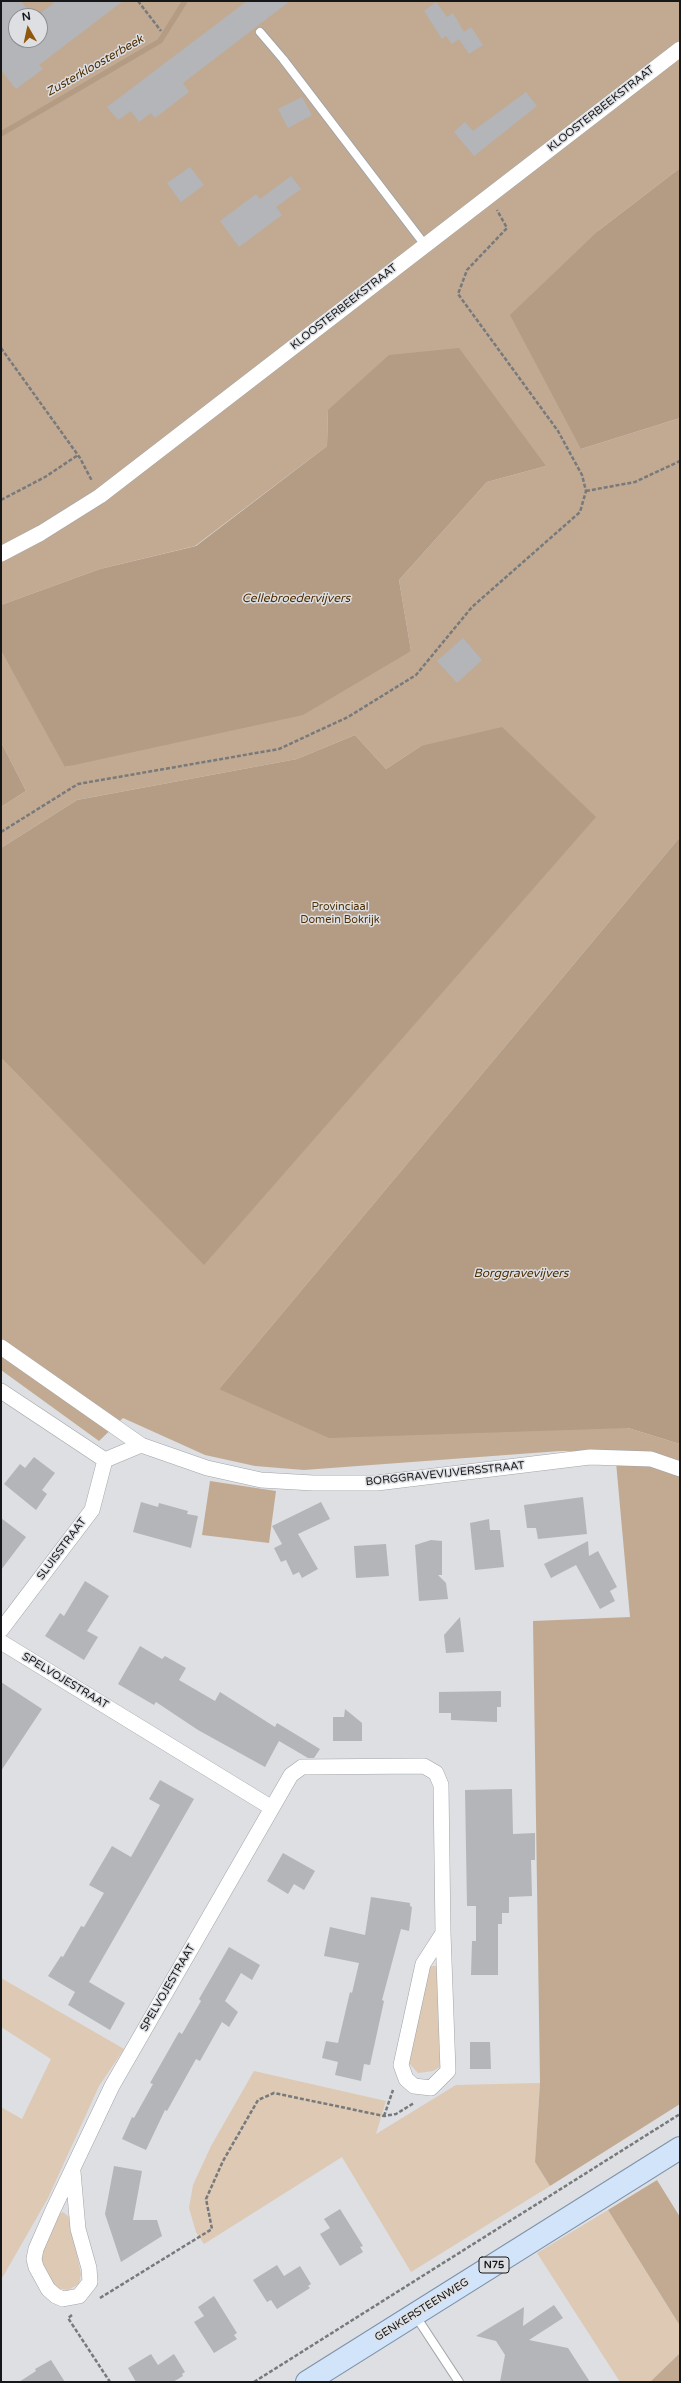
<!DOCTYPE html>
<html>
<head>
<meta charset="utf-8">
<style>
  body { margin:0 }
  #map { position:relative; width:681px; height:2383px; overflow:hidden; background:#dddfe3; font-family:"Varela Round",sans-serif }
  canvas { display:block }
  .frame { position:absolute; inset:0; border:2px solid #161718; pointer-events:none }
  .north { position:absolute; left:8px; top:8px; width:40px; height:40px; box-sizing:border-box; background:#dddfe3; border:1px solid #8d8f92; border-radius:50%; rotate:351deg; font-size:11px; font-weight:700; line-height:16px; text-align:center; color:#161718 }
  .north::after { content:''; display:block; margin:auto; width:14px; height:18px; background:#8f580d; clip-path:polygon(50% 0,100% 100%,50% 72%,0 100%) }
</style>
</head>
<body>
<div id="map">
<canvas width="681" height="2383"></canvas>
<div class="frame"></div>
<div class="north">N</div>
</div>
<script>
const ctx = document.querySelector('canvas').getContext('2d');
ctx.lineJoin = 'round';
function fillPath(path, color) { ctx.fillStyle = color; ctx.fill(path, 'evenodd'); }
const shape = rows => new Path2D(rows.map(r => 'M' + r).join(''));
function strokePath(path, color, width, dash) { ctx.strokeStyle = color; ctx.lineWidth = width; ctx.lineCap = dash ? 'butt' : 'round'; ctx.setLineDash(dash || []); ctx.stroke(path); }
function label(font, color, halo, rows, align = 'center') {
  ctx.font = font + ' "Varela Round",sans-serif'; ctx.lineWidth = 3; ctx.setLineDash([]); ctx.textBaseline = 'middle'; ctx.strokeStyle = halo; ctx.fillStyle = color; for (const [text, x, y, turn = 0] of rows) {
    ctx.save(); ctx.translate(x, y); ctx.rotate((+turn || 0) * Math.PI / 180); ctx.textAlign = isNaN(turn) ? turn : align; if (halo) ctx.strokeText(text, 0, 0); ctx.fillText(text, 0, 0); ctx.restore();
  }
}
fillPath(shape([
  [433,1966,438,1966,442,2062,440,2067,433,2071,418,2073,409,2063,429,1967],
  [1,1978,124,2049,99,2086,48,2198,1,2280,1,2107,22,2119,51,2059,1,2027],
  [254,2071,386,2101,376,2134,456,2085,540,2083,535,2162,550,2186,411,2272,342,2157,204,2244,196,2232,189,2208,193,2185,211,2146],
  [608,2210,680,2326,680,2353,650,2382,620,2382,537,2253],
  [63,2212,69,2217,81,2274,79,2284,68,2290,56,2288,52,2284,40,2260,41,2252,56,2216]
]), '#ddc9b4');
fillPath(shape([
  [1,1,680,1,680,168,598,231,581,449,680,418,680,837,219,1389,628,1428,680,1444,680,2104,550,2186,535,2162,540,2083,533,1621,630,1617,615,1451,560,1451,304,1470,255,1466,205,1455,123,1418,99,1441,1,1370,1,1058,204,1264,421,746,386,769,355,735,297,759,77,800,1,848,1,807,26,791,1,742,1,651,66,767,411,651,399,580,487,482,546,466,328,410,327,446,195,546,100,569,1,605],
  [16,16,40,16,40,40,16,40],
  [210,1481,276,1491,269,1543,202,1535],
  [657,2180,680,2217,680,2326,608,2210],
  [680,2353,680,2382,650,2382]
]), '#c2aa92');
fillPath(shape([
  [680,168,680,418,581,449,510,315,598,231],
  [459,348,546,466,487,482,399,580,411,651,303,715,65,767,1,651,1,605,100,569,196,546,327,446,328,410,389,355],
  [502,727,596,817,204,1265,1,1058,1,848,77,800,297,759,355,735,386,769,421,746],
  [1,742,26,791,1,807],
  [680,837,680,1444,628,1428,329,1438,219,1389]
]), '#b39b84');
strokePath(shape([
  [1,134,160,41,185,1]
]), '#b39b84', 5.5);
fillPath(shape([
  [1,1,21,1,32,16,16,16,16,40,40,40,40,16,37,16,56,1,123,1,39,65,43,69,16,89,1,70],
  [247,1,290,1,183,83,189,92,155,118,151,113,139,122,131,111,118,120,107,107],
  [436,2,447,17,453,13,464,32,471,27,483,45,469,54,459,39,452,44,446,36,442,39,424,11],
  [526,92,537,106,474,156,454,132,465,122,473,131],
  [302,97,312,115,288,128,278,109],
  [190,167,204,185,181,202,167,183],
  [291,176,301,189,276,207,282,215,239,247,220,221,256,194,260,199],
  [463,638,482,660,457,683,437,661],
  [34,1457,55,1473,42,1490,47,1494,36,1510,4,1484,20,1464,25,1468],
  [583,1497,587,1534,538,1539,536,1528,527,1528,524,1505],
  [141,1502,158,1507,159,1503,188,1511,187,1514,198,1516,191,1548,133,1532],
  [321,1502,330,1519,298,1534,318,1569,302,1578,299,1572,293,1575,286,1560,281,1562,274,1548,282,1544,272,1526],
  [1,1518,26,1537,1,1570],
  [489,1519,490,1530,500,1530,504,1567,475,1570,470,1523],
  [431,1540,442,1541,442,1575,438,1575,446,1583,448,1599,419,1601,415,1545],
  [588,1541,589,1556,598,1551,617,1587,610,1591,615,1601,600,1609,576,1565,551,1578,544,1564],
  [386,1544,389,1576,356,1578,354,1546],
  [85,1581,109,1596,87,1631,98,1637,84,1660,45,1636,60,1613,64,1616],
  [460,1617,464,1652,446,1653,444,1635],
  [140,1646,162,1659,165,1656,186,1668,179,1680,215,1701,220,1692,275,1727,277,1723,320,1749,314,1758,308,1758,279,1741,265,1767,198,1730,156,1702,154,1705,118,1684],
  [1,1682,42,1709,1,1771],
  [501,1691,501,1707,497,1707,497,1722,451,1720,451,1713,439,1713,439,1692],
  [345,1709,362,1723,362,1741,333,1741,333,1717,344,1717],
  [160,1780,194,1799,89,1982,125,2003,110,2030,68,2005,75,1992,48,1976,61,1956,63,1957,81,1926,84,1927,104,1893,89,1885,112,1846,131,1857,160,1805,149,1799],
  [512,1789,513,1834,535,1833,535,1860,531,1860,532,1896,509,1897,509,1913,502,1913,502,1924,498,1924,498,1975,471,1975,472,1941,476,1941,476,1906,467,1906,465,1790],
  [283,1853,315,1871,304,1890,294,1884,288,1894,267,1881],
  [371,1897,410,1903,410,1906,412,1907,409,1931,401,1929,382,2000,384,2001,370,2065,364,2064,361,2081,335,2075,338,2062,322,2058,326,2041,338,2043,350,1992,352,1993,359,1963,324,1956,330,1927,365,1935],
  [229,1947,260,1965,252,1980,241,1973,225,2001,238,2012,229,2027,222,2022,200,2061,196,2059,167,2111,165,2110,146,2150,122,2139,132,2117,134,2118,153,2084,150,2083,179,2032,182,2034,201,2001,199,1999],
  [470,2042,490,2042,491,2069,470,2069],
  [114,2166,142,2171,133,2220,157,2220,162,2236,121,2262,105,2214],
  [340,2209,363,2246,360,2247,363,2252,340,2266,320,2234,330,2228,324,2219],
  [277,2265,284,2276,300,2266,311,2284,308,2286,310,2288,277,2309,271,2300,267,2302,253,2280],
  [214,2296,237,2333,234,2335,237,2339,214,2353,194,2322,204,2316,198,2307],
  [554,2305,563,2318,529,2340,568,2348,590,2382,500,2382,505,2355,496,2341,476,2336,524,2307,523,2326],
  [151,2354,158,2365,174,2354,185,2372,182,2374,183,2376,173,2382,136,2382,128,2368],
  [51,2360,65,2382,19,2382,36,2371,35,2369]
]), '#b3b5b9');
const lane = shape([
  [260,32,283,59,425,245],
  [415,2315,459,2382]
]);
const street = shape([
  [1,554,41,533,100,496,680,49],
  [1,1347,141,1445,207,1468,261,1480,313,1483,377,1483,590,1457,651,1459,680,1469],
  [1,1391,105,1460,141,1445],
  [1,1630,92,1510,105,1460],
  [1,1642,272,1808],
  [73,2172,78,2229,89,2268,90,2282,79,2296,63,2299,56,2296,48,2289,36,2267,34,2259,36,2249,53,2210,112,2086,272,1808,291,1775,302,1767,424,1766,436,1773,441,1785,443,1933,448,2071,431,2088,414,2086,406,2079,401,2065,423,1964,443,1933]
]);
const primary = shape([
  [307,2382,680,2148]
]);
strokePath(lane, '#a1a4a7', 10);
strokePath(street, '#a1a4a7', 16);
strokePath(primary, '#7d91a8', 24);
strokePath(shape([
  [138,1,161,31],
  [1,348,80,458,92,481],
  [586,491,635,482,680,461],
  [1,500,45,477,78,455],
  [1,832,78,784,279,749,348,717,416,675,472,607,580,512,586,491,582,475,558,431,458,294,467,270,507,228,497,210],
  [384,2116,393,2090],
  [100,2298,212,2229,206,2199,223,2161,258,2100,274,2093,384,2116,396,2114,414,2103],
  [72,2315,68,2318,110,2382],
  [254,2382,680,2114]
]), '#77797b', 2.5, [4, 2]);
strokePath(lane, '#fff', 8);
strokePath(street, '#fff', 15);
strokePath(primary, '#d2e4f9', 22);
for (const [x, y, w] of [
  [494,2265,30]
]) { const box = new Path2D(); box.roundRect(x - w / 2, y - 8, w, 16, 3); ctx.fillStyle = '#dddfe3'; ctx.fill(box); strokePath(box, '#161718', 1); }
label('bold 10px', '#161718', null, [
  ["N75",494,2265]
]);
label('11px', '#161718', '#dddfe3', [
  ["KLOOSTERBEEKSTRAAT",601,109,-38],
  ["KLOOSTERBEEKSTRAAT",344,307,-38],
  ["BORGGRAVEVIJVERSSTRAAT",445,1474,-6],
  ["SLUISSTRAAT",62,1549,-53],
  ["SPELVOJESTRAAT",65,1681,31],
  ["SPELVOJESTRAAT",168,1988,-60],
  ["GENKERSTEENWEG",422,2310,-32]
]);
label('11px', '#513003', '#dddfe3', [
  ["Provinciaal",340,907],
  ["Domein Bokrijk",340,920]
]);
label('italic 12px', '#4f2e00', '#dddfe3', [
  ["Zusterkloosterbeek",95,66,-30],
  ["Cellebroedervijvers",296,599],
  ["Borggravevijvers",521,1274]
]);
</script>
</body>
</html>
